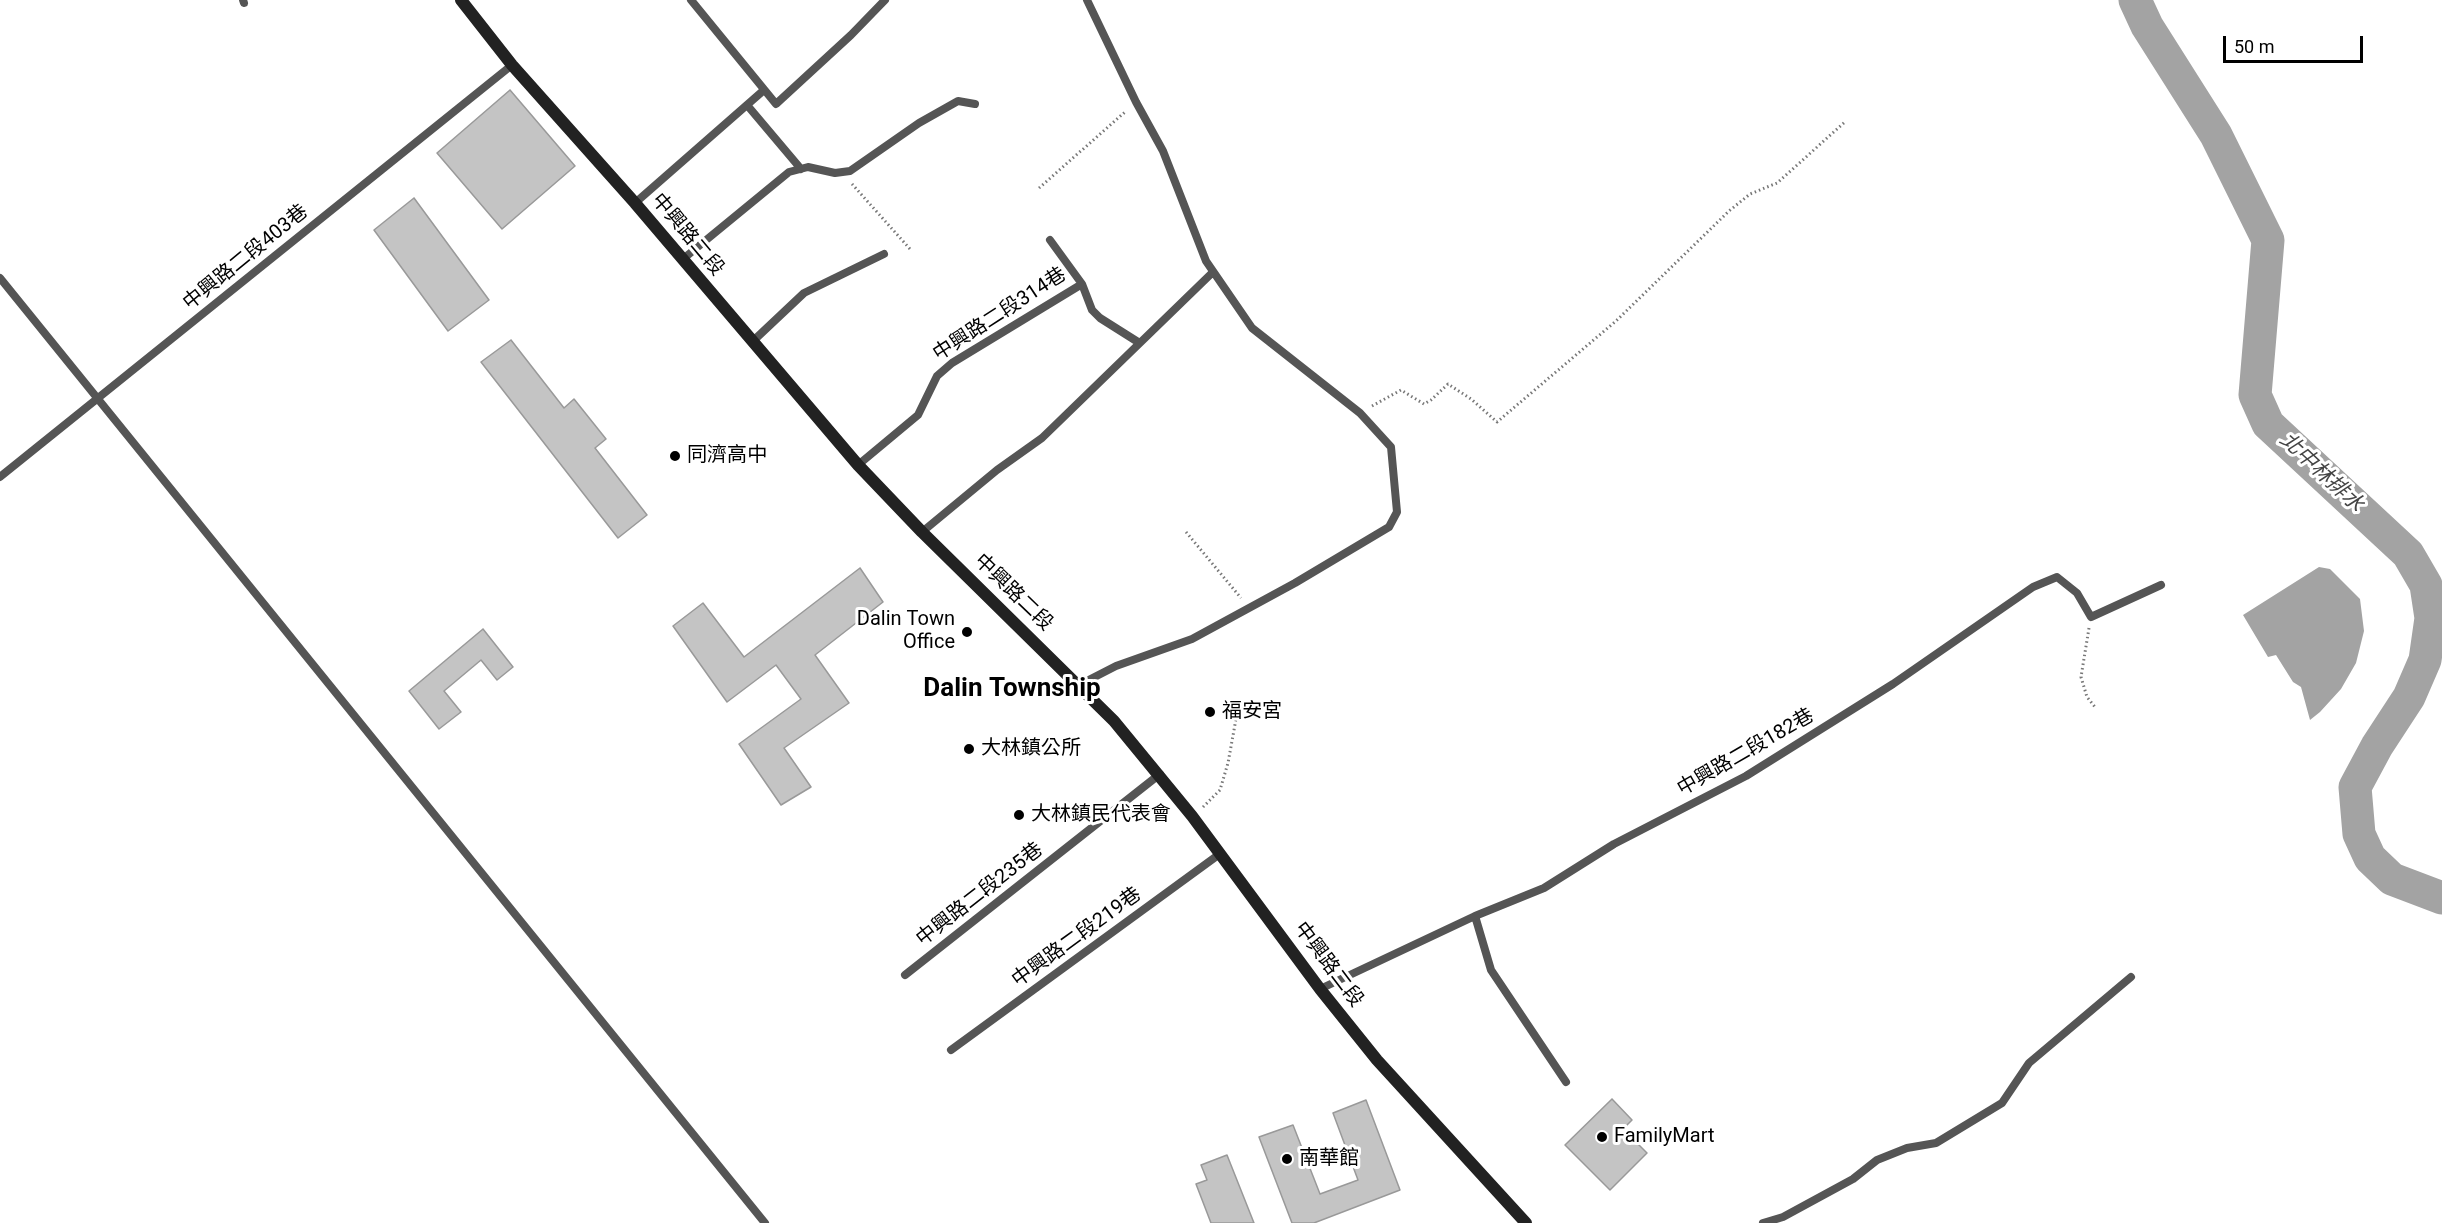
<!DOCTYPE html>
<html>
<head>
<meta charset="utf-8">
<style>
  body { margin:0 }
  #map { position:relative; width:2442px; height:1223px; overflow:hidden; background:#fff; font-family:Roboto,sans-serif }
  canvas { display:block }
  .scale { position:absolute; left:2223px; top:36px; width:140px; height:27px; box-sizing:border-box; border:3px solid #000; border-top:0; padding-left:8px; font-size:18px; line-height:21px; white-space:nowrap; color:#000; -webkit-text-stroke:4px #fff; paint-order:stroke }
</style>
</head>
<body>
<div id="map">
<canvas width="2442" height="1223"></canvas>
<div class="scale">50 m</div>
</div>
<script>
const ctx = document.querySelector('canvas').getContext('2d');
ctx.lineJoin = 'round';
function fillPath(path, color) { ctx.fillStyle = color; ctx.fill(path, 'evenodd'); }
const shape = rows => new Path2D(rows.map(r => 'M' + r).join(''));
function strokePath(path, color, width, dash) { ctx.strokeStyle = color; ctx.lineWidth = width; ctx.lineCap = dash ? 'butt' : 'round'; ctx.setLineDash(dash || []); ctx.stroke(path); }
function label(font, color, halo, rows, align = 'center') {
  ctx.font = font + ' Roboto,"Noto Sans TC",sans-serif'; ctx.lineWidth = 6; ctx.setLineDash([]); ctx.textBaseline = 'middle'; ctx.strokeStyle = halo; ctx.fillStyle = color; for (const [text, x, y, turn = 0] of rows) {
    ctx.save(); ctx.translate(x, y); ctx.rotate((+turn || 0) * Math.PI / 180); ctx.textAlign = isNaN(turn) ? turn : align; if (halo) ctx.strokeText(text, 0, 0); ctx.fillText(text, 0, 0); ctx.restore();
  }
}
fillPath(shape([
  [2319,567,2330,569,2360,599,2364,631,2356,663,2341,689,2320,712,2310,720,2301,687,2293,682,2276,655,2268,657,2243,615]
]), '#a3a3a3');
strokePath(shape([
  [2135,0,2147,26,2216,135,2268,240,2255,395,2268,424,2408,554,2426,585,2431,618,2425,660,2409,697,2377,746,2355,787,2359,834,2370,858,2392,879,2442,898]
]), '#a3a3a3', 33);
const building = shape([
  [510,90,575,166,502,229,437,153,510,90],
  [414,198,489,300,448,331,374,230,414,198],
  [511,340,564,408,574,399,606,439,595,448,647,515,618,538,481,362,511,340],
  [860,568,883,602,815,655,849,703,784,748,811,787,781,805,739,744,801,699,776,665,727,702,673,626,703,603,744,657,860,568],
  [483,629,513,667,497,680,481,660,444,691,461,712,439,729,409,691,483,629],
  [1612,1099,1632,1120,1623,1129,1647,1153,1610,1190,1565,1145,1612,1099],
  [1366,1100,1400,1190,1314,1223,1292,1223,1259,1137,1293,1125,1320,1194,1358,1180,1333,1113,1366,1100],
  [1227,1155,1254,1223,1211,1223,1196,1184,1207,1180,1201,1165,1227,1155]
]);
fillPath(building, '#c4c4c4');
strokePath(building, '#999', 1.5);
strokePath(shape([
  [852,184,910,249],
  [1039,188,1125,112],
  [1372,406,1401,390,1424,404,1431,400,1448,384,1471,399,1497,422,1616,321,1729,211,1750,194,1777,183,1845,122],
  [1186,532,1241,598],
  [2089,628,2081,677,2087,697,2095,707],
  [1203,807,1220,790,1228,763,1236,719]
]), '#777', 3, [1.5, 3]);
strokePath(shape([
  [243,0,244,3],
  [691,0,776,104,851,35,885,0],
  [747,105,801,169],
  [635,203,764,90],
  [683,259,789,172,808,167,835,173,850,171,919,123,958,101,975,104],
  [0,278,765,1223],
  [1082,284,1092,310,1100,318,1138,342],
  [752,342,804,293,884,254],
  [858,465,918,415,937,376,952,363,1082,284,1050,240],
  [0,477,512,65],
  [922,532,997,470,1042,438,1213,272],
  [1079,685,1116,666,1192,639,1295,583,1389,527,1397,512,1391,447,1360,413,1252,328,1206,261,1163,151,1136,102,1087,0],
  [1475,916,1491,970,1566,1082],
  [905,975,1160,774],
  [1320,989,1475,916,1544,888,1614,844,1746,776,1893,684,2033,587,2057,577,2077,593,2091,617,2161,585],
  [951,1050,1221,853],
  [1763,1223,1783,1217,1853,1179,1877,1160,1907,1148,1936,1143,2002,1103,2029,1063,2131,977]
]), '#555', 8);
strokePath(shape([
  [461,0,512,65,635,203,858,465,922,532,1114,721,1192,816,1320,989,1377,1060,1526,1223]
]), '#222', 12);
for (const [x, y, r, color] of [
  [675,456,6,"#000"],
  [967,632,6,"#000"],
  [1210,712,6,"#000"],
  [969,749,6,"#000"],
  [1019,815,6,"#000"],
  [1602,1137,6,"#000"],
  [1287,1159,6,"#000"]
]) { const dot = new Path2D(); dot.arc(x, y, r, 0, 2 * Math.PI); ctx.fillStyle = color; ctx.fill(dot); strokePath(dot, '#fff', 2); }
label('20px', '#000', '#fff', [
  ["中興路二段",687,235,50],
  ["中興路二段403巷",246,258,-39],
  ["中興路二段314巷",1000,315,-33],
  ["中興路二段",1013,593,44],
  ["中興路二段182巷",1746,753,-30],
  ["中興路二段235巷",980,895,-38],
  ["中興路二段219巷",1077,938,-36],
  ["中興路二段",1328,965,53]
]);
label('20px', '#000', '#fff', [
  ["同濟高中",687,456],
  ["Dalin Town",955,620,"right"],
  ["Office",955,643,"right"],
  ["福安宮",1222,712],
  ["大林鎮公所",981,749],
  ["大林鎮民代表會",1031,815],
  ["FamilyMart",1614,1137],
  ["南華館",1299,1159]
], 'left');
label('italic 21px', '#444', '#fff', [
  ["北中林排水",2321,473,43]
]);
label('bold 26px', '#000', '#fff', [
  ["Dalin Township",1012,689]
]);
</script>
</body>
</html>
